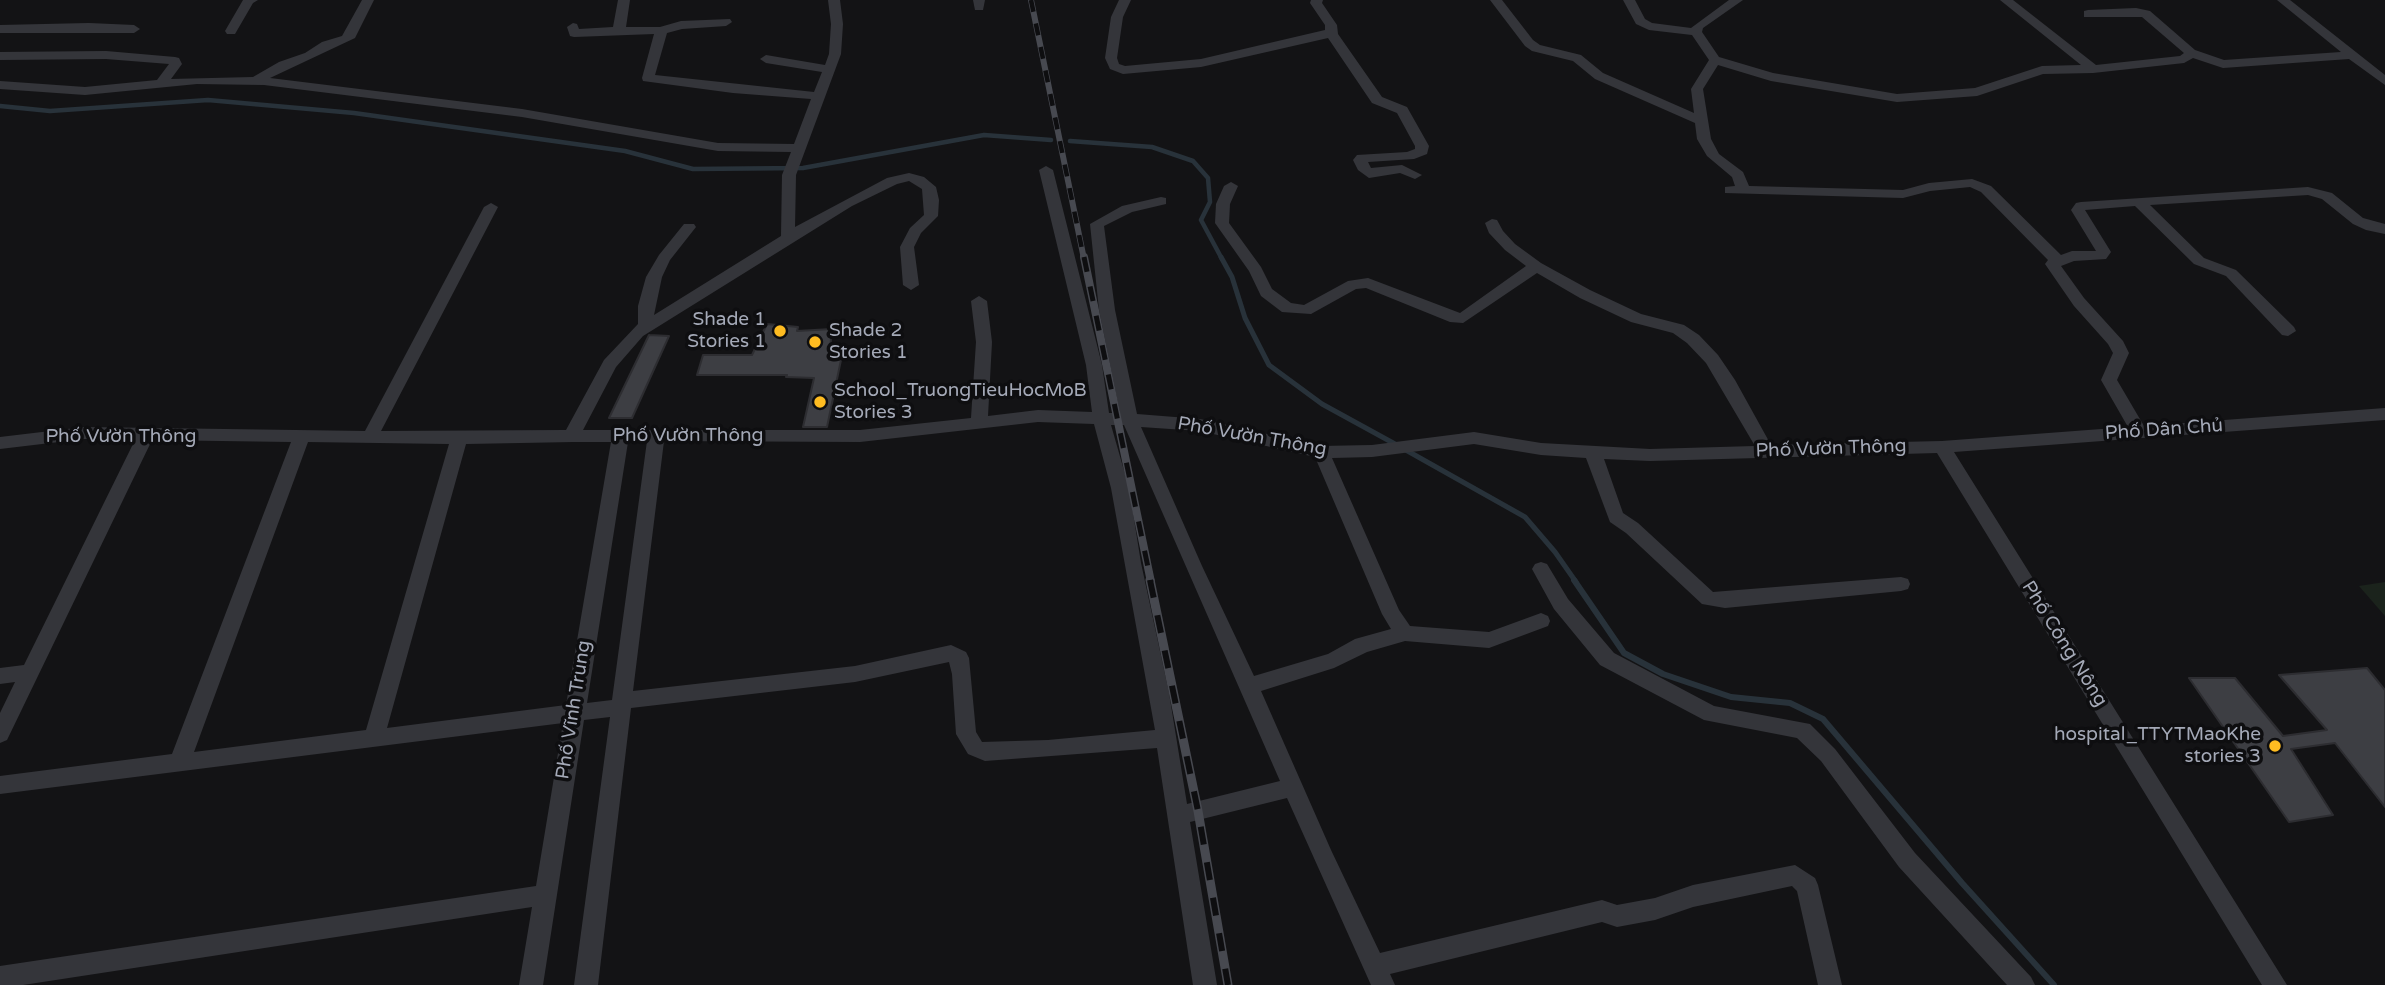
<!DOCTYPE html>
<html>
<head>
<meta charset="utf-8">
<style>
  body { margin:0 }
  canvas { display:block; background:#131315 }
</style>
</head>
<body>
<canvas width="2385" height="985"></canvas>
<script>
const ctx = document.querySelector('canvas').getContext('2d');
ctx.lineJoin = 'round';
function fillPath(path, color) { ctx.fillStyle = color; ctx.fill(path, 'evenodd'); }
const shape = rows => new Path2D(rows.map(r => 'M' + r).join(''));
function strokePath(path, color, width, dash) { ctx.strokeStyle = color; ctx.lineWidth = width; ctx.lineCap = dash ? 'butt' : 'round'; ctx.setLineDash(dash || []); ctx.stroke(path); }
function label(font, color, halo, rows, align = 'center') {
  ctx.font = font + ' "Varela Round",sans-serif'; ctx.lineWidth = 7; ctx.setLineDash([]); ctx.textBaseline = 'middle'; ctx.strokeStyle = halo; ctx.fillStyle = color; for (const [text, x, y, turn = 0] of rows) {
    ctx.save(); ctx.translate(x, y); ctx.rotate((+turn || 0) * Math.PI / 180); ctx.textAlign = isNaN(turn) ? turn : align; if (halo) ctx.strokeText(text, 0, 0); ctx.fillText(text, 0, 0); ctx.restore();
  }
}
fillPath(shape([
  [2385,582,2385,616,2359,586]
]), '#1b231c');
strokePath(shape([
  [0,106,50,111,208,100,354,113,625,151,693,169,803,168,984,135,1051,140],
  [1070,141,1152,147,1193,161,1208,178,1210,202,1201,220,1222,259]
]), '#28323a', 4.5);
strokePath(shape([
  [1221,257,1232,277,1245,318,1269,365,1322,404,1395,444],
  [1404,449,1525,517,1555,552,1576,582]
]), '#28323a', 5);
strokePath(shape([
  [1574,580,1624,653,1663,674,1731,697,1790,703,1823,719,1962,883,2054,985]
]), '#28323a', 6);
const building = shape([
  [767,324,798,327,797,331,832,329,829,360,841,360,827,427,803,427,814,378,786,377,787,375,697,375,703,355,752,355,767,324],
  [649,335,669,336,632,418,609,418,649,335],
  [2367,668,2385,690,2385,807,2335,743,2291,749,2333,815,2289,822,2189,678,2235,678,2283,736,2327,730,2279,675,2367,668]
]);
fillPath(building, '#3d3e43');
strokePath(building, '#2d2d31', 2);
fillPath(shape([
  [258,0,253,3,235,34,227,34,225,31,243,0,258,0],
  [362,0,374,0,355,38,270,78,522,109,718,143,794,144,811,99,733,93,643,81,642,78,654,34,574,37,570,36,567,27,573,23,577,24,579,29,613,27,618,0,630,0,626,27,660,27,681,21,730,19,732,22,726,26,682,29,667,33,655,75,814,92,822,72,766,63,760,59,766,55,825,65,829,54,831,24,828,0,840,0,843,24,841,54,796,175,795,227,887,178,909,173,924,177,936,187,939,200,938,216,921,233,914,247,919,285,911,290,903,285,900,247,910,228,924,215,922,189,909,181,897,184,852,206,643,336,616,367,583,430,860,430,971,418,976,342,971,301,979,296,987,301,992,342,988,416,1038,410,1092,412,1086,365,1039,170,1046,166,1053,170,1102,365,1109,413,1120,413,1099,310,1090,224,1122,206,1161,197,1166,198,1166,204,1132,212,1104,226,1115,310,1137,414,1200,419,1321,446,1372,445,1474,432,1541,443,1650,449,1755,446,1706,363,1687,343,1673,333,1631,322,1580,298,1537,273,1463,323,1450,322,1366,288,1356,289,1311,314,1282,312,1261,296,1249,271,1215,223,1216,204,1224,186,1231,182,1238,186,1230,204,1229,223,1261,267,1272,289,1291,303,1304,305,1348,281,1368,278,1460,313,1526,266,1505,250,1489,233,1485,223,1492,219,1497,220,1503,231,1515,244,1541,263,1590,290,1641,314,1684,325,1699,335,1718,355,1735,380,1771,445,1942,441,2128,427,2101,380,2113,353,2108,344,2074,306,2045,264,2048,260,1981,192,1970,187,1930,191,1903,198,1725,193,1725,187,1735,186,1732,177,1707,156,1697,139,1695,123,1595,79,1573,61,1532,51,1525,46,1490,0,1502,0,1533,40,1540,45,1581,55,1603,73,1694,113,1691,89,1709,60,1692,35,1649,30,1636,24,1623,0,1635,0,1645,19,1652,23,1691,28,1729,0,1743,0,1703,28,1702,32,1719,57,1773,73,1897,94,1975,88,2042,66,2081,65,2000,0,2013,0,2096,65,2180,56,2184,53,2142,17,2084,17,2084,11,2088,10,2136,8,2150,11,2195,50,2224,60,2341,52,2277,0,2290,0,2385,75,2385,85,2349,59,2223,68,2193,58,2184,63,2093,73,2043,74,1977,96,1897,102,1771,81,1718,65,1703,89,1711,139,1719,154,1743,172,1749,186,1903,190,1929,183,1972,179,1991,186,2061,255,2072,251,2096,251,2071,210,2076,203,2081,202,2308,187,2332,193,2363,218,2385,224,2385,234,2366,230,2353,224,2322,199,2308,195,2150,205,2204,258,2236,270,2294,327,2296,331,2288,336,2282,335,2226,276,2194,264,2135,206,2085,210,2111,252,2106,259,2074,261,2061,266,2084,298,2123,341,2129,353,2117,380,2144,426,2385,408,2385,420,1954,452,2287,985,2262,985,1937,453,1650,461,1604,459,1623,513,1638,523,1713,592,1901,577,1908,579,1910,584,1908,589,1901,591,1725,608,1702,604,1626,533,1610,522,1586,458,1541,455,1474,444,1372,457,1332,458,1399,610,1410,626,1489,632,1541,613,1548,616,1550,621,1548,626,1489,648,1405,641,1367,652,1334,668,1261,691,1331,850,1380,953,1602,900,1617,905,1655,898,1693,885,1795,865,1815,878,1818,885,1842,985,1818,985,1797,891,1792,886,1693,907,1655,920,1617,927,1602,922,1390,974,1395,985,1371,985,1287,798,1190,822,1217,985,1193,985,1157,748,985,761,968,754,956,734,952,674,949,662,855,682,631,708,598,985,574,985,610,717,584,720,543,985,519,985,532,907,23,985,0,985,0,966,536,886,563,723,0,794,0,776,172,754,291,442,152,440,7,740,0,743,0,713,15,682,0,684,0,668,24,665,135,440,84,439,0,449,0,437,84,427,365,431,484,207,491,203,498,207,381,431,566,430,604,360,638,324,638,306,646,277,659,255,684,224,694,224,696,227,670,260,662,277,654,315,781,236,782,175,791,152,718,151,522,117,264,85,197,84,85,95,0,89,0,81,85,87,157,80,169,64,106,59,0,60,0,52,106,51,175,57,179,58,182,64,171,79,253,77,279,62,305,53,322,42,342,36,362,0],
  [1038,422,1094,424,1111,488,1155,730,1048,740,982,742,976,732,969,658,966,652,951,645,855,666,633,691,664,441,860,442,1038,422],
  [1111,425,1124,425,1280,781,1187,804,1169,693,1141,563,1129,488,1111,425],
  [1141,427,1200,431,1315,457,1382,614,1391,629,1355,639,1328,654,1254,676,1202,566,1141,427],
  [647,441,612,700,587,703,628,442,647,441],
  [308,442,449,444,366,730,194,752,308,442],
  [573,442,611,442,566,705,387,728,466,444,573,442],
  [973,0,985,0,983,10,975,10,973,0],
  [1119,0,1131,0,1123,17,1117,58,1119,64,1125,66,1201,59,1325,30,1325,25,1310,3,1311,0,1323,0,1322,3,1337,25,1338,34,1382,97,1407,107,1429,146,1427,154,1414,159,1368,162,1371,168,1402,165,1422,175,1415,179,1400,173,1369,178,1358,170,1353,160,1357,155,1407,152,1415,149,1415,146,1397,113,1372,103,1328,38,1201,67,1123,74,1110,69,1105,58,1111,17,1119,0],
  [89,23,134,25,140,29,134,33,0,33,0,25,89,23],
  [1541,562,1547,564,1568,599,1614,653,1714,706,1810,724,1835,749,1915,853,2031,977,2035,985,2007,985,1899,867,1821,761,1797,738,1704,720,1600,665,1554,609,1532,569,1535,564,1541,562]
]), '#34353a');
const railFar2 = shape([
  [1031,0,1084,259]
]);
const railFar1 = shape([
  [1084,257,1151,582]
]);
const rail = shape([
  [1150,580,1198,811,1228,985]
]);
strokePath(railFar2, '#474950', 6);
strokePath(railFar1, '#474950', 8);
strokePath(rail, '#474950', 9);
strokePath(railFar2, '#0e0e10', 4.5, [12]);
strokePath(railFar1, '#0e0e10', 5, [15]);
strokePath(rail, '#0e0e10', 6, [18]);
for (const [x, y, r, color] of [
  [780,331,7,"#ffbc21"],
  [815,342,7,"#ffbc21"],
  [820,402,7,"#ffbc21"],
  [2275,746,7,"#ffbc21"]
]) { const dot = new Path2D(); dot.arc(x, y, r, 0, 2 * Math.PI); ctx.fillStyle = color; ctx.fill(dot); strokePath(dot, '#0e0e10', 2.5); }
label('19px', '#a4a9b7', '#0e0e10', [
  ["Shade 1",766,320],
  ["Stories 1",766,342],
  ["Shade 2",829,331,"left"],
  ["Stories 1",829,353,"left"],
  ["School_TruongTieuHocMoB",834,391,"left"],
  ["Stories 3",834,413,"left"],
  ["hospital_TTYTMaoKhe",2261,735],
  ["stories 3",2261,757]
], 'right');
label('19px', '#a4a9b7', '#0e0e10', [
  ["Phố Dân Chủ",2164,430,-4],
  ["Phố Vườn Thông",688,436],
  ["Phố Vườn Thông",121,437],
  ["Phố Vườn Thông",1252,437,10],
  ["Phố Vườn Thông",1831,449,-2],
  ["Phố Công Nông",2064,644,58],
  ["Phố Vĩnh Trung",574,710,-81]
]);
</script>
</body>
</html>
